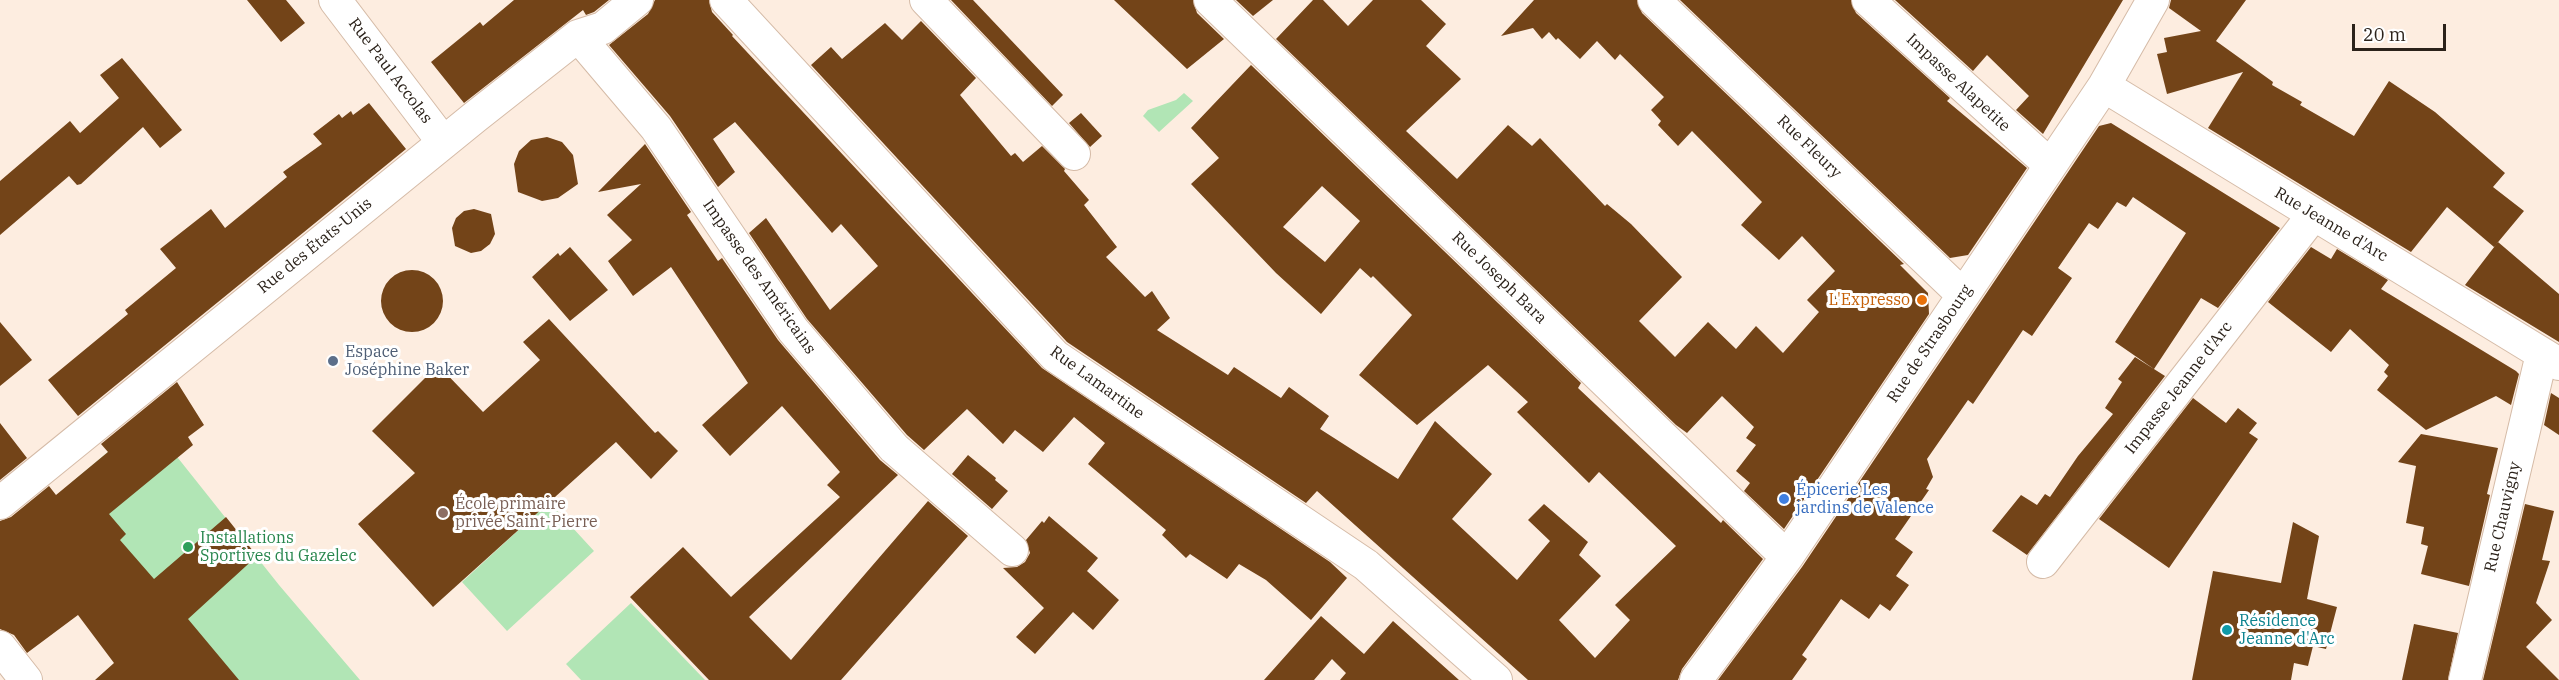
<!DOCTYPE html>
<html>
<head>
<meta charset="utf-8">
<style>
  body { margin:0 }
  #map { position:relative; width:2559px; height:680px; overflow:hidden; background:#fdede0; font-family:"IBM Plex Serif",serif }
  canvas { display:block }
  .scale { position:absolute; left:2352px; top:24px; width:94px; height:27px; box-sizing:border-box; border:3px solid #2b221a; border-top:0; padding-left:8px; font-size:18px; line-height:21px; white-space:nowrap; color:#2b221a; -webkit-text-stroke:4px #fff; paint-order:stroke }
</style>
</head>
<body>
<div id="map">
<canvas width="2559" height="680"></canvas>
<div class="scale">20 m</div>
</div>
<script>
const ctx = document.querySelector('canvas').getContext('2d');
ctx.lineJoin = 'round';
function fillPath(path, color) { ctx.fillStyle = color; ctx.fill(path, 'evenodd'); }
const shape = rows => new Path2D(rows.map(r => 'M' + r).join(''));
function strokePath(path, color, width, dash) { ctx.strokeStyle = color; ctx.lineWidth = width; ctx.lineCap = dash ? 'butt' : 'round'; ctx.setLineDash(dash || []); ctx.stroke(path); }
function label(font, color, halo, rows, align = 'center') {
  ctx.font = font + ' "IBM Plex Serif",serif'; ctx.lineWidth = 6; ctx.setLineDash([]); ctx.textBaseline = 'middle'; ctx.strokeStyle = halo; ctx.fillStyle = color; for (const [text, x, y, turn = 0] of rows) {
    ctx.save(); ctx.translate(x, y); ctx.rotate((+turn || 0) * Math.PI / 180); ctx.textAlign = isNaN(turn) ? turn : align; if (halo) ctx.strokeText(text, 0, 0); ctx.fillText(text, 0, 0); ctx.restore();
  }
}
fillPath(shape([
  [1184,93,1193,101,1159,132,1143,116,1148,110,1176,100],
  [147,419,279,585,360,680,238,680,71,483],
  [549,502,594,551,507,631,462,582],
  [631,603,705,680,581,680,566,664]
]), '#b1e5b5');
fillPath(shape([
  [247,0,286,0,305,23,281,42],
  [514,0,609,0,594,12,586,15,583,10,464,103,431,62,480,22,483,26],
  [655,0,709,0,712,12,733,35,732,36,1042,368,1330,562,1347,578,1311,620,1266,580,1239,564,1227,579,1190,554,1186,558,1162,535,1166,530,1088,464,1105,443,1074,417,1043,452,1015,430,1003,444,967,409,924,450,907,435,807,319,749,233,766,218,830,310,878,266,841,224,832,233,735,122,713,139,735,172,718,187,670,116,609,45,648,14],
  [951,0,973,0,1063,95,1052,106],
  [1114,0,1193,0,1197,13,1224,39,1187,69],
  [1236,0,1273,0,1253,16],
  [1313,0,1323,0,1348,26,1373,0,1421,0,1446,24,1426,46,1461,79,1406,131,1457,179,1508,125,1532,146,1540,138,1605,206,1607,204,1631,224,1682,277,1639,321,1675,357,1708,322,1736,349,1756,326,1783,353,1819,312,1807,300,1835,271,1802,236,1779,260,1741,225,1762,202,1692,131,1678,146,1658,125,1661,121,1651,110,1664,97,1620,54,1615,60,1597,41,1580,59,1558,38,1556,40,1549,32,1542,39,1533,28,1501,36,1534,0,1637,0,1642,13,1904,264,1900,265,1928,293,1929,314,1784,529,1744,491,1750,483,1736,471,1756,445,1746,438,1754,427,1722,396,1687,433,1676,425,1276,39],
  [1680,0,1851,0,1856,13,1950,98,1947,101,2027,168,1968,255,1950,258],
  [1895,0,2123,0,2043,134,2016,110,2029,96,1987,55,1973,71],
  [2171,0,2246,0,2216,41,2273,82,2272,85,2302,102,2300,105,2354,136,2389,81,2435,112,2505,173,2493,187,2524,211,2494,247,2447,207,2411,252,2208,128,2243,72,2167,94,2157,54,2167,52,2164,38,2201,31,2169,8],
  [921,21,976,78,960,95,1011,156,1015,153,1023,162,1042,146,1065,169,1064,171,1089,200,1084,205,1117,247,1106,257,1145,297,1152,291,1170,318,1157,330,1228,375,1234,367,1281,398,1289,387,1329,416,1320,429,1398,479,1435,421,1492,474,1452,519,1517,580,1550,541,1528,520,1544,504,1588,542,1579,555,1601,576,1559,620,1595,658,1630,620,1615,605,1676,546,1599,472,1589,483,1517,412,1528,402,1488,365,1417,425,1359,375,1412,315,1373,276,1371,278,1360,268,1321,314,1276,273,1191,184,1219,158,1191,128,1251,65,1581,383,1578,388,1721,523,1723,520,1763,559,1682,669,1678,680,1528,680,1317,491,1306,503,1067,342,811,65,831,47,842,59,885,23,902,40],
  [1322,186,1360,221,1325,262,1283,227],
  [122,58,182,130,160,148,143,127,81,184,77,185,69,176,0,235,0,181,70,121,80,133,119,98,100,75],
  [369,103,406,149,78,416,48,380,128,314,125,310,176,268,160,249,211,209,225,228,287,177,283,172,322,144,313,134,339,114,342,118,351,111,353,115],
  [1081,113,1102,136,1090,147,1069,123],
  [2111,123,2280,228,2218,308,2201,298,2154,369,2115,342,2186,233,2133,197,2126,207,2117,202,2098,229,2089,223,2058,268,2072,278,2032,336,2023,330,1973,404,1968,400,1927,459,1933,477,1926,489,1929,490,1895,539,1913,552,1896,576,1909,585,1890,611,1880,604,1869,619,1841,599,1802,655,1807,659,1792,680,1718,680,1802,567,2099,126],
  [547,137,562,142,573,155,578,184,558,198,542,201,518,192,514,164,519,151,531,140],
  [645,144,691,212,687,215,718,261,722,258,778,340,880,460,898,475,749,617,791,660,928,501,968,536,841,680,709,680,630,597,683,547,731,597,840,497,827,485,840,472,782,406,730,456,702,425,748,383,671,267,633,296,608,261,632,240,607,215,641,184,598,192],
  [474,209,491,214,495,234,490,244,481,251,471,253,455,246,452,228,456,218,464,211],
  [2498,242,2559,294,2559,342,2465,285],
  [570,247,608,290,570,321,532,277,558,253,560,256],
  [2311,247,2331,259,2337,249,2388,280,2381,289,2516,371,2519,374,2511,405,2496,396,2426,430,2377,390,2388,376,2384,372,2389,365,2350,329,2331,352,2268,302],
  '381 301a31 31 0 1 1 62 0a31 31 0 1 1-62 0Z',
  [549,319,655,433,658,431,678,451,651,479,616,442,433,607,358,524,415,473,372,431,438,365,483,412,540,360,523,342],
  [0,322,32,360,0,386],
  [2135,357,2165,376,2027,555,1992,531,2021,495,2037,505,2045,494,2050,497,2078,456,2113,414,2105,408,2122,382,2118,379],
  [177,382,204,425,188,437,193,445,109,514,126,534,120,540,154,579,226,517,257,556,188,619,239,680,95,680,114,663,78,615,27,653,14,635,0,629,0,521,11,517,49,486,56,495,108,452,101,444],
  [2551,393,2559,398,2559,435,2544,425],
  [2193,398,2226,423,2238,408,2257,423,2249,433,2258,439,2169,568,2099,519],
  [0,423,27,458,0,480],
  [2421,434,2498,448,2487,494,2490,495,2469,586,2421,574,2428,546,2421,544,2424,527,2406,523,2416,466,2398,462],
  [968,455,996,478,995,480,1008,491,992,509,952,474],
  [2525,504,2554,511,2542,560,2550,561,2536,603,2552,620,2526,647,2559,680,2483,680],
  [1049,516,1098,558,1087,571,1119,600,1093,630,1073,612,1035,654,1016,637,1044,608,1003,568,1017,567,1025,562,1030,553,1026,540,1042,521,1044,523],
  [2293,522,2319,536,2307,599,2337,607,2326,649,2313,646,2308,666,2294,663,2291,680,2192,680,2213,571,2281,583],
  [1321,616,1364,654,1393,621,1459,680,1340,680,1346,673,1332,659,1314,680,1264,680],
  [2414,624,2458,633,2448,680,2402,680]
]), '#734418');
const minor = shape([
  [335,0,443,142],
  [726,0,1055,356,1366,565,1496,680],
  [926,0,1074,154],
  [1210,0,1787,557],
  [1654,0,1963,295],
  [1868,0,2050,165],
  [578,36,656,128,793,330,894,448,1012,550],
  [2104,86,2559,364],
  [0,503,475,117,578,36,603,28,637,0],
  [2043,562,2314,214],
  [0,647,26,680],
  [1696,680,1787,557,2104,86,2153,0],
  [2465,680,2542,354]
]);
strokePath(minor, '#d5bba7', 34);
strokePath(minor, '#fff', 32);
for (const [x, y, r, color] of [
  [1922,300,6,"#e8710a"],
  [333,361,6,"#5c6f8a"],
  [1784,499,6,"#3f7fe0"],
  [443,513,6,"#8d6e63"],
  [188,547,6,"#2e9e5b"],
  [2227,630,6,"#0f9aa8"]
]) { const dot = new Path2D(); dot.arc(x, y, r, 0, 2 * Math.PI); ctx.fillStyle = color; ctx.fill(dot); strokePath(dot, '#fff', 2); }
label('16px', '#2b221a', '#fff', [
  ["Rue Paul Accolas",390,71,53],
  ["Impasse Alapetite",1958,83,43],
  ["Rue Fleury",1809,147,44],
  ["Rue Jeanne d'Arc",2331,225,31],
  ["Rue des États-Unis",315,246,-39],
  ["Impasse des Américains",759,277,55],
  ["Rue Joseph Bara",1499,278,44],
  ["Rue de Strasbourg",1930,344,-56],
  ["Rue Lamartine",1097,383,36],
  ["Impasse Jeanne d'Arc",2179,388,-52],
  ["Rue Chauvigny",2503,517,-77]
]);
label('16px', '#c56008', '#fff', [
  ["L'Expresso",1910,300]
], 'right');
label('16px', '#4e5e75', '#fff', [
  ["Espace",345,352],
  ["Joséphine Baker",345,370]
], 'left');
label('16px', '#366cbe', '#fff', [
  ["Épicerie Les",1796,490],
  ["jardins de Valence",1796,508]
], 'left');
label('16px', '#785e54', '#fff', [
  ["École primaire",455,504],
  ["privée Saint-Pierre",455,522]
], 'left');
label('16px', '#27864d', '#fff', [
  ["Installations",200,538],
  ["Sportives du Gazelec",200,556]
], 'left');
label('16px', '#0d838f', '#fff', [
  ["Résidence",2239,621],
  ["Jeanne d'Arc",2239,639]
], 'left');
</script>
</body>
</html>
